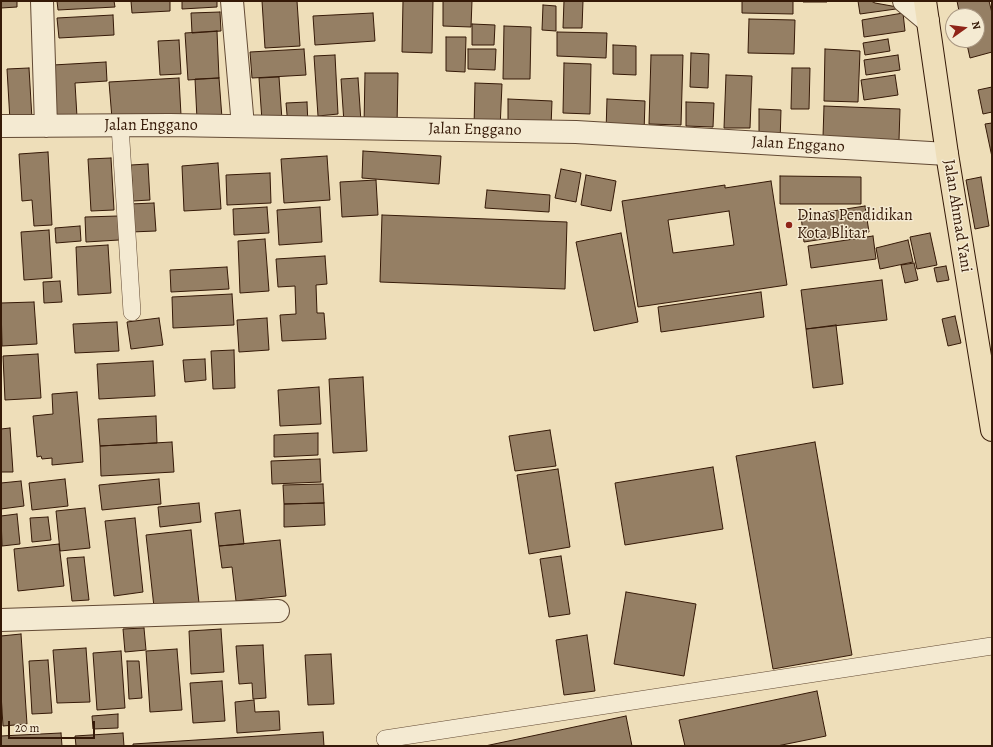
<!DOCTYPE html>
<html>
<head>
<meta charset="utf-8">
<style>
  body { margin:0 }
  #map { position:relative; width:993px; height:747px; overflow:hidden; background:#eedeb9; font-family:Alegreya,serif }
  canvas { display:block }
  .frame { position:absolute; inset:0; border:2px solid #351907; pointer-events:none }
  .north { position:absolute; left:945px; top:8px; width:40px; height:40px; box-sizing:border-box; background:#f4ead2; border:1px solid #a89681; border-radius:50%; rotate:76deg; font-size:11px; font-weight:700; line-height:16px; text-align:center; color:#351907 }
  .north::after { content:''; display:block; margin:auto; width:14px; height:18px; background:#8f2418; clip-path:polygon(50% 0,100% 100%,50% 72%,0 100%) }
  .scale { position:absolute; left:8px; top:721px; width:87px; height:18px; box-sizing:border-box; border:2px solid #351907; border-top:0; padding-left:5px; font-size:12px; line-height:14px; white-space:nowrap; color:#351907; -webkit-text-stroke:3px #f4ead2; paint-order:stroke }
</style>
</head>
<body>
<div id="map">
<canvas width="993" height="747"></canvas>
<div class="frame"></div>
<div class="north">N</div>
<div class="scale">20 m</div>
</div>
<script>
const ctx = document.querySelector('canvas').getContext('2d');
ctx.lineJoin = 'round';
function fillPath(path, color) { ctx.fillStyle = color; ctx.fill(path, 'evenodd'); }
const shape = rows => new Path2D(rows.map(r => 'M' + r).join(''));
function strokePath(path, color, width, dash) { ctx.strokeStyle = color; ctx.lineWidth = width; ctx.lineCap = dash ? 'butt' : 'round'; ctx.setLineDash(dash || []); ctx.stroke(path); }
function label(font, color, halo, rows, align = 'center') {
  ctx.font = font + ' Alegreya,serif'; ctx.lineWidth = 3; ctx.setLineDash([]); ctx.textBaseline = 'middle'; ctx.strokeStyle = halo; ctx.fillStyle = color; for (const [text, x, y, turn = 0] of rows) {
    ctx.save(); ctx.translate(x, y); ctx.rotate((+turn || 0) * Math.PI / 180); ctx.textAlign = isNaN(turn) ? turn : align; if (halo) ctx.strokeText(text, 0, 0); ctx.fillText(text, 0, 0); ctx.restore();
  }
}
const building = shape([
  [1,1,17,1,17,7,1,8,1,1],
  [57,1,114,1,115,7,58,10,57,1],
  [131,1,170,1,170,11,132,13,131,1],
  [182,1,217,1,217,7,182,9,182,1],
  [262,1,297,1,300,46,265,48,262,1],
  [403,1,433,1,432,53,402,52,403,1],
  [443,1,472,1,471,27,443,26,443,1],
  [564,1,583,1,582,28,563,28,564,1],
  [742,1,793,1,793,14,742,13,742,1],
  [803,1,827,1,827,2,803,2,803,1],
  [858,1,871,1,875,3,903,8,860,14,858,1],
  [957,1,989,1,992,13,992,52,970,58,966,40,977,40,977,16,960,16,957,1],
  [543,5,556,6,556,31,542,30,543,5],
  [220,12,221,31,192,33,191,13,220,12],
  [373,13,375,41,315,45,313,16,373,13],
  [903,13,905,31,864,37,862,20,903,13],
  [113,15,114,35,59,38,57,18,113,15],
  [749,19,795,20,794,54,748,53,749,19],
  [472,24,495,25,494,45,472,45,472,24],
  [504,26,531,27,530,79,503,79,504,26],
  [217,31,219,78,188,80,185,33,217,31],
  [557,32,607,33,606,58,557,56,557,32],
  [446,37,466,37,465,72,446,71,446,37],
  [888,39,890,51,865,55,863,43,888,39],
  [179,40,181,74,160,75,158,41,179,40],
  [613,45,636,46,636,75,613,74,613,45],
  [304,49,306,75,252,78,250,52,304,49],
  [468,49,496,49,495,70,468,69,468,49],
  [825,49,860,51,858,102,824,101,825,49],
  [691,53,709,54,708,88,690,87,691,53],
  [335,55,338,114,318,116,314,56,335,55],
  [651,55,683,55,681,125,649,124,651,55],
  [898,55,900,70,866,75,864,60,898,55],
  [106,62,107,81,75,83,77,117,56,118,53,65,106,62],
  [564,63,591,64,590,114,563,113,564,63],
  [29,68,32,119,10,121,7,69,29,68],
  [792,68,810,68,809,109,791,109,792,68],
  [365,73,398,73,397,126,364,125,365,73],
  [726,75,752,76,750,128,724,128,726,75],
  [895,75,898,95,864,100,861,80,895,75],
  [279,77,282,120,262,121,259,78,279,77],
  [179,78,181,115,112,119,109,82,179,78],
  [219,78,222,118,197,119,195,79,219,78],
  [358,78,361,122,344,123,341,79,358,78],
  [475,83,502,84,500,129,474,128,475,83],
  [992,87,992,112,983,114,978,90,992,87],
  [508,99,552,101,551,127,508,126,508,99],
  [607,99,645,101,644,133,606,132,607,99],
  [307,102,308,125,288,126,286,103,307,102],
  [686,102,714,103,713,127,686,126,686,102],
  [824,106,900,109,899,140,823,137,824,106],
  [759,109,781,110,780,143,759,142,759,109],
  [992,123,992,157,985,124,992,123],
  [363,151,441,156,439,184,362,178,363,151],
  [48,152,52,225,34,226,32,200,22,201,19,154,48,152],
  [327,156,330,200,284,203,281,159,327,156],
  [111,158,114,210,91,211,88,159,111,158],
  [218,163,221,209,184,211,182,166,218,163],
  [148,164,150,200,133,201,131,165,148,164],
  [561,169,581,173,576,202,555,198,561,169],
  [270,173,271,203,227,205,226,175,270,173],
  [586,175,616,181,611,211,581,205,586,175],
  [780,176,861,177,861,204,780,204,780,176],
  [981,177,989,226,975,229,966,180,981,177],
  [376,180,378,215,342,217,340,182,376,180],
  [771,181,787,285,638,307,622,201,725,185,725,188,771,181],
  [729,211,734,245,673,253,668,220,729,211],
  [487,190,550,195,549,212,485,208,487,190],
  [154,203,156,231,131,232,130,204,154,203],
  [865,206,869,232,804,242,801,216,865,206],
  [267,207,269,233,234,235,233,209,267,207],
  [320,207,322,242,279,245,277,210,320,207],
  [382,215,567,222,565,289,380,282,382,215],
  [118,216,119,240,86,242,85,217,118,216],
  [80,226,81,241,56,243,55,228,80,226],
  [49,230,52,278,24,280,21,232,49,230],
  [621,233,638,322,594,331,576,242,621,233],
  [930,233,937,265,917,269,910,237,930,233],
  [873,236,876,259,811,268,808,246,873,236],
  [265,239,269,291,240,293,238,241,265,239],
  [908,240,913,262,880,269,876,248,908,240],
  [108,245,111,293,78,295,76,247,108,245],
  [325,256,327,284,316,285,317,313,324,313,326,339,282,341,280,315,296,314,295,286,278,287,276,259,325,256],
  [914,263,918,280,905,283,901,265,914,263],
  [946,266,949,280,937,282,934,268,946,266],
  [227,267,229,289,171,292,170,270,227,267],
  [882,280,887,320,806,329,801,290,882,280],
  [60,281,62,302,44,303,43,282,60,281],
  [761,292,764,317,661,332,658,307,761,292],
  [232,294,234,325,173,328,172,297,232,294],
  [34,302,37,344,2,346,1,303,34,302],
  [955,316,961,343,948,346,942,319,955,316],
  [159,318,163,345,131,349,127,322,159,318],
  [267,318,269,350,239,352,237,320,267,318],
  [117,322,119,351,75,353,73,324,117,322],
  [836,325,843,384,813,388,806,329,836,325],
  [234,350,235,388,213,389,211,351,234,350],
  [38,354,41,398,5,400,3,356,38,354],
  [205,359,206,380,185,382,183,360,205,359],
  [153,361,155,396,99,399,97,364,153,361],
  [363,377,367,451,333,453,329,379,363,377],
  [319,387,321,424,280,426,278,390,319,387],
  [77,392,83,462,52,465,52,458,42,459,41,456,37,457,33,416,53,414,52,394,77,392],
  [156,416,157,443,100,446,98,419,156,416],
  [10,428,13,472,1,472,1,429,10,428],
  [550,430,556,466,515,471,509,436,550,430],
  [318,433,318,455,274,457,274,435,318,433],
  [172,442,174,472,101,476,100,446,172,442],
  [815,442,852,655,773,669,736,456,815,442],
  [320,459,321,482,272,484,271,461,320,459],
  [713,467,723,529,625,545,615,483,713,467],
  [558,469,570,547,529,554,517,475,558,469],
  [65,479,68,506,32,510,29,483,65,479],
  [159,479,161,504,102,510,99,485,159,479],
  [21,481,24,506,1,509,1,483,21,481],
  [323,484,324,503,284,504,283,485,323,484],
  [199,503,201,522,160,527,158,507,199,503],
  [324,503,325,525,284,527,284,504,324,503],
  [85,508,90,548,60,551,56,511,85,508],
  [240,510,244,544,219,546,215,513,240,510],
  [17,514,20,544,2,546,1,516,17,514],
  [48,517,51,540,32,542,30,518,48,517],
  [135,518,143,592,114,596,105,521,135,518],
  [191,530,199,603,154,607,146,535,191,530],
  [280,540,286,596,236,601,232,567,222,568,219,546,280,540],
  [59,544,64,586,18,591,14,549,59,544],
  [561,556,570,614,549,617,540,559,561,556],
  [84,557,89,600,72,601,67,558,84,557],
  [626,592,696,604,684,676,614,664,626,592],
  [144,628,146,650,125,652,123,629,144,628],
  [221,629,224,672,191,674,189,631,221,629],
  [21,634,27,724,3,726,1,694,1,636,21,634],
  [587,635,595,691,564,695,556,640,587,635],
  [263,645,266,698,253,699,252,683,239,684,236,646,263,645],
  [86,648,90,702,57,703,53,650,86,648],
  [177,649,182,710,150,712,146,651,177,649],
  [121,651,125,708,97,710,93,653,121,651],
  [331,654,334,704,308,705,305,655,331,654],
  [48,660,52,713,32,714,29,661,48,660],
  [127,661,139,661,142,698,129,699,127,661],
  [222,681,225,721,193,723,190,683,222,681],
  [817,691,826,736,777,746,685,746,679,720,817,691],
  [254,700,255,712,279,711,280,730,237,733,235,702,254,700],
  [118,714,118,728,93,729,92,716,118,714],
  [626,716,632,746,485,746,626,716],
  [323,732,324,746,133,746,133,744,323,732],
  [61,733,62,746,1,746,1,736,61,733],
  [123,733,124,746,76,746,75,736,123,733]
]);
fillPath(building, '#957f64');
strokePath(building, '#351907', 1);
const lane = shape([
  [120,126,132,312],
  [385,739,992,646]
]);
const street = shape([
  [42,1,46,126],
  [232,1,243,126],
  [904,1,928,21],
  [1,126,170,125,576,132,947,154],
  [1,620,278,611]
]);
const primary = shape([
  [925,1,947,154,992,430]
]);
strokePath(lane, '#634a34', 18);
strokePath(street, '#634a34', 24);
strokePath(primary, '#351907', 24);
strokePath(lane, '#f4ead2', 17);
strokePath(street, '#f4ead2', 22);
strokePath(primary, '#eedeb9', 22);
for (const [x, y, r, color] of [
  [789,225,4,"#8f2418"]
]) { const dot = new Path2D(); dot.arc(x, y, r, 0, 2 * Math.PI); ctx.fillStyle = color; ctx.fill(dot); strokePath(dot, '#f4ead2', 1.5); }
label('16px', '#351907', '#f4ead2', [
  ["Jalan Enggano",151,126],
  ["Jalan Enggano",475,130,1],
  ["Jalan Enggano",798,145,3],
  ["Jalan Ahmad Yani",957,216,81]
]);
label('16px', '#351907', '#f4ead2', [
  ["Dinas Pendidikan",797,216],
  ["Kota Blitar",797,234]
], 'left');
</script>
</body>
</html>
